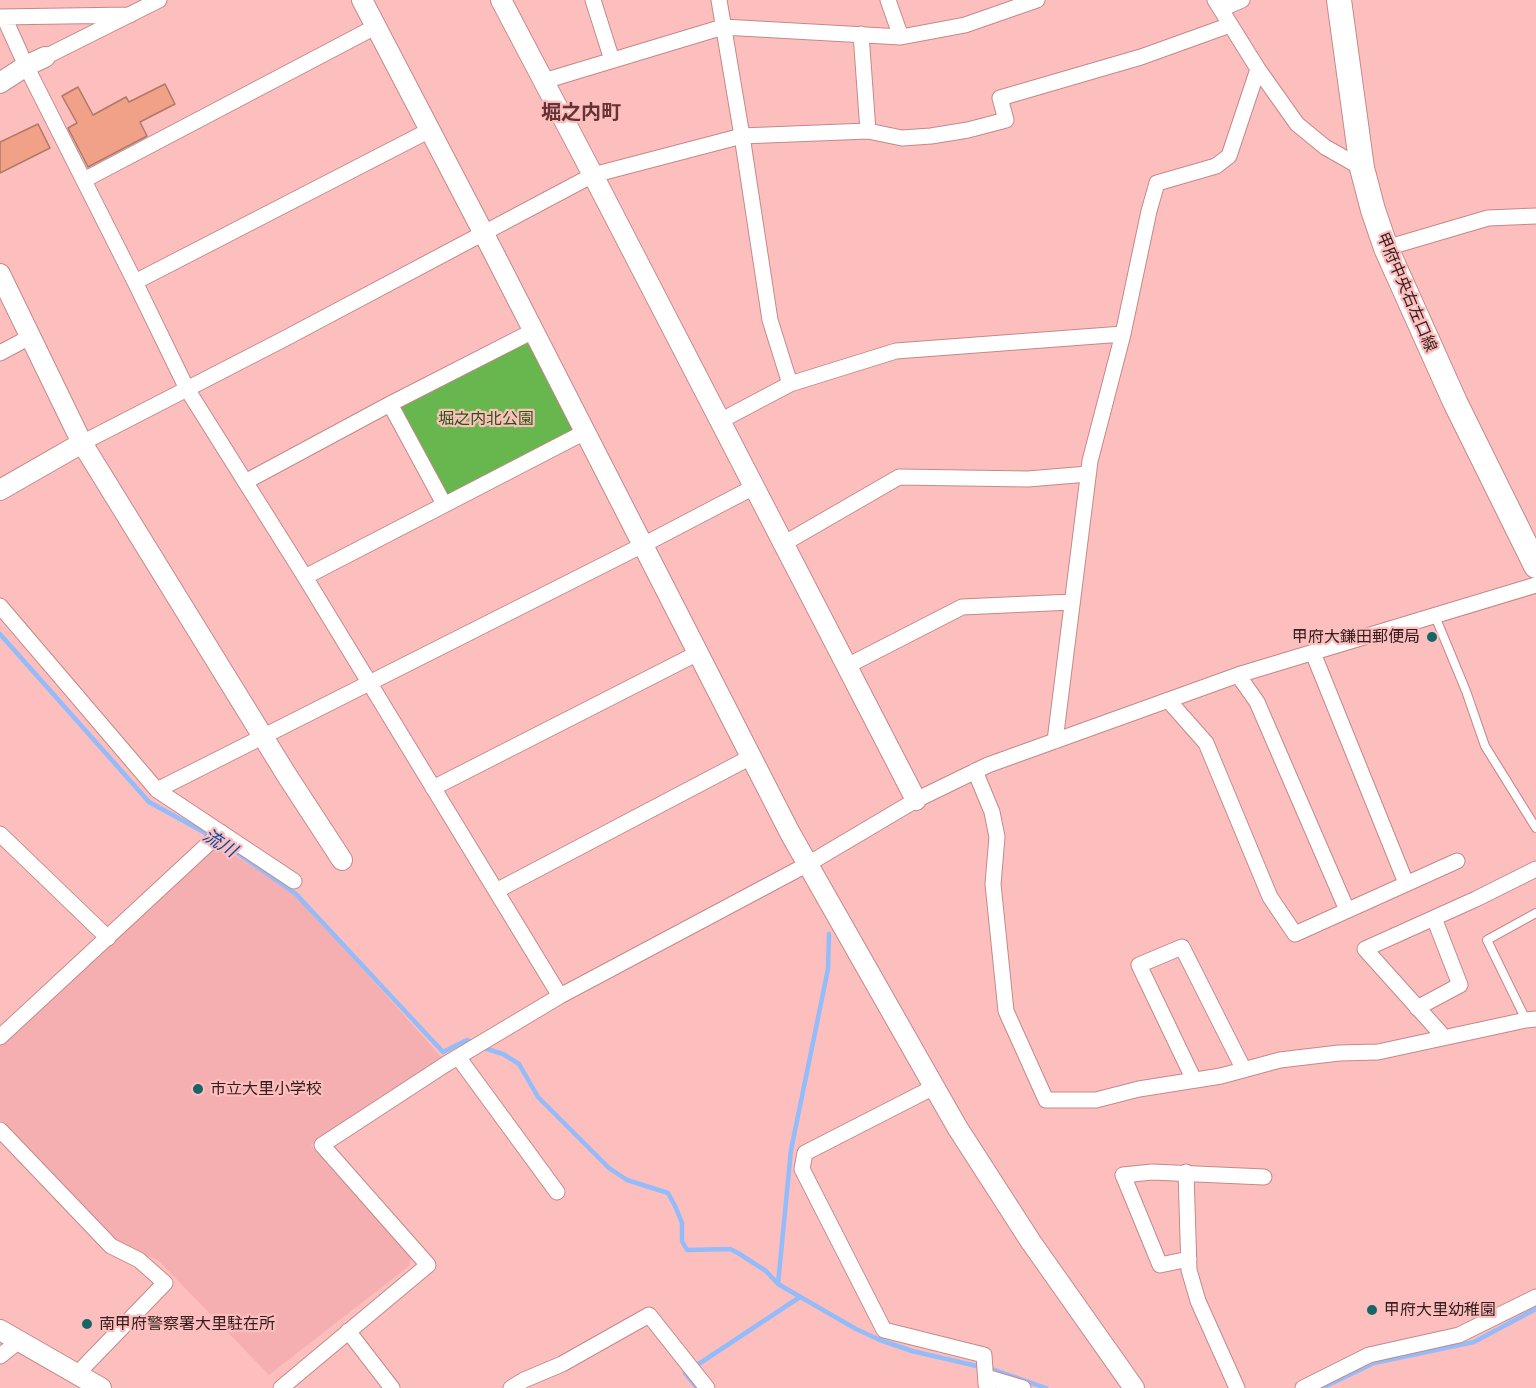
<!DOCTYPE html>
<html>
<head>
<meta charset="utf-8">
<style>
  body { margin:0 }
  canvas { display:block; background:#fdbebe }
</style>
</head>
<body>
<canvas width="1536" height="1388"></canvas>
<script>
const ctx = document.querySelector('canvas').getContext('2d');
ctx.lineJoin = 'round';
function fillPath(path, color) { ctx.fillStyle = color; ctx.fill(path, 'evenodd'); }
const shape = rows => new Path2D(rows.map(r => 'M' + r).join(''));
function strokePath(path, color, width, dash) { ctx.strokeStyle = color; ctx.lineWidth = width; ctx.lineCap = dash ? 'butt' : 'round'; ctx.setLineDash(dash || []); ctx.stroke(path); }
function label(font, color, halo, rows, align = 'center') {
  ctx.font = font + ' Ubuntu,"Noto Sans JP",sans-serif'; ctx.lineWidth = 4.5; ctx.setLineDash([]); ctx.textBaseline = 'middle'; ctx.strokeStyle = halo; ctx.fillStyle = color; for (const [text, x, y, turn = 0] of rows) {
    ctx.save(); ctx.translate(x, y); ctx.rotate((+turn || 0) * Math.PI / 180); ctx.textAlign = isNaN(turn) ? turn : align; if (halo) ctx.strokeText(text, 0, 0); ctx.fillText(text, 0, 0); ctx.restore();
  }
}
fillPath(shape([
  [212,841,296,894,442,1058,311,1145,411,1257,409,1266,269,1375,158,1260,122,1247,0,1120,0,1043]
]), '#f6afb0');
fillPath(shape([
  [533,331,585,432,444,504,390,405]
]), '#68b64e');
strokePath(shape([
  [0,634,149,802,220,841,296,894,443,1052,467,1040,474,1043],
  [829,934,828,969,791,1150,778,1284,856,1329,880,1340,912,1351,981,1367],
  [481,1047,503,1054,519,1064,538,1097,609,1168,627,1180,668,1193,676,1208,682,1223,682,1241,687,1250,730,1249,738,1253,766,1271,778,1284],
  [989,1368,1046,1388],
  [697,1388,685,1373,800,1297],
  [1322,1388,1374,1363,1474,1342,1536,1309]
]), '#92bcfa', 4.5);
const building = shape([
  [165,84,175,104,140,122,147,136,88,167,68,128,77,123,62,96,78,87,93,115,126,97,129,102,165,84],
  [38,124,50,148,0,173,0,142,38,124]
]);
fillPath(building, '#f0a188');
strokePath(building, '#ae7967', 1.5);
const service = shape([
  [1435,616,1466,691,1485,746,1536,828],
  [1526,1020,1487,940,1536,913]
]);
const minor = shape([
  [593,0,612,60],
  [719,0,742,136,770,320,790,384],
  [888,0,901,37],
  [1215,0,1258,69,1297,124,1325,147,1362,168],
  [1221,9,1242,0],
  [0,17,130,15],
  [4,17,26,66,135,282,187,389,305,577,560,996],
  [45,57,159,0],
  [544,81,723,27,901,37,965,25,1037,0],
  [868,131,902,138,931,136,968,130,1006,120,1000,98,1141,57,1230,25],
  [84,180,375,27],
  [1386,248,1488,218,1536,216],
  [135,282,430,130],
  [0,353,30,337],
  [390,404,444,504],
  [720,421,790,384,896,351,1123,334],
  [82,443,284,339,593,175,742,136,868,131,861,34],
  [245,482,390,404,533,331],
  [783,544,899,477,1028,479,1088,474],
  [305,577,585,432],
  [0,606,157,790,294,881],
  [1313,653,1406,883],
  [847,666,962,607,1072,602],
  [1238,675,1257,702,1347,910],
  [1168,700,1206,743,1270,897,1295,934,1457,861],
  [1055,741,1090,461,1123,334,1149,211,1157,183,1216,166,1229,156,1258,69],
  [975,771,992,812,997,837,993,884,1006,1011,1046,1100,1096,1100,1139,1089,1221,1076,1280,1060,1339,1053,1378,1052,1526,1020,1536,1019],
  [433,788,698,653],
  [157,790,643,545,754,487],
  [0,834,108,938],
  [496,891,751,757],
  [1417,1008,1460,985,1434,918],
  [0,1037,221,832],
  [1444,1037,1365,949,1476,899,1536,869],
  [458,1057,557,1192],
  [1194,1080,1139,965,1182,947,1244,1070],
  [934,1087,805,1153,802,1169,884,1330,984,1355,986,1384,988,1388],
  [0,1130,111,1246,139,1260,165,1283,77,1374],
  [1186,1172,1189,1270,1198,1301,1237,1388],
  [1189,1259,1160,1265,1123,1175,1152,1172,1264,1177],
  [348,1331,392,1388],
  [0,1356,19,1341],
  [986,1377,1023,1388],
  [281,1388,428,1265,322,1145,446,1064,560,996,808,864,916,800,988,765,1238,675,1536,585],
  [511,1388,524,1380,562,1364,649,1315,707,1388],
  [1303,1388,1369,1355,1459,1335,1536,1297]
]);
const tertiary = shape([
  [362,0,483,232,790,833,957,1127,1031,1242,1134,1388],
  [501,0,593,175,916,800],
  [0,83,26,66,45,57],
  [0,274,82,443,286,774,342,860],
  [0,490,82,443],
  [0,1330,101,1388]
]);
const primary = shape([
  [1339,0,1362,168,1373,210,1386,248,1455,402,1536,566]
]);
strokePath(service, '#c48989', 10);
strokePath(minor, '#c48989', 17);
strokePath(tertiary, '#c48989', 22);
strokePath(primary, '#c48989', 26);
strokePath(service, '#fff', 8);
strokePath(minor, '#fff', 15);
strokePath(tertiary, '#fff', 20);
strokePath(primary, '#fff', 24);
for (const [x, y, r, color] of [
  [1432,637,6,"#166568"],
  [198,1089,6,"#166568"],
  [1372,1310,6,"#166568"],
  [87,1324,6,"#166568"]
]) { const dot = new Path2D(); dot.arc(x, y, r, 0, 2 * Math.PI); ctx.fillStyle = color; ctx.fill(dot); strokePath(dot, '#fdbebe', 2); }
label('16px', '#341d1d', '#fdbebe', [
  ["甲府中央右左口線",1407,292,67]
]);
label('16px', '#22580c', '#fdbebe', [
  ["堀之内北公園",486,419]
]);
label('16px', '#341d1d', '#fdbebe', [
  ["甲府大鎌田郵便局",1420,637,"right"],
  ["市立大里小学校",210,1089],
  ["甲府大里幼稚園",1384,1310],
  ["南甲府警察署大里駐在所",99,1324]
], 'left');
label('italic 18px', '#0448a2', '#fdbebe', [
  ["流川",220,843,32]
]);
label('bold 20px', '#663335', '#fdbebe', [
  ["堀之内町",581,112]
]);
</script>
</body>
</html>
